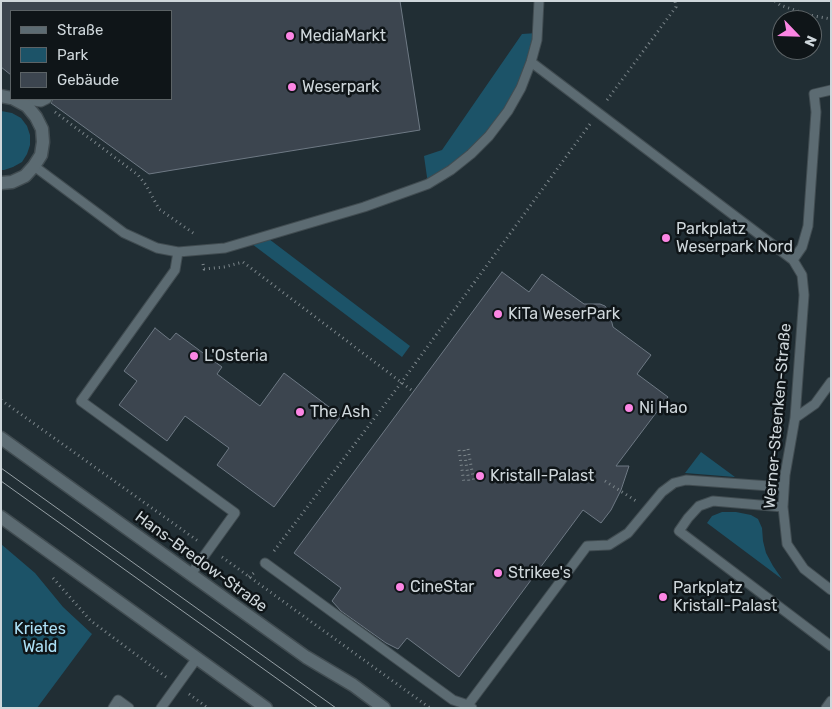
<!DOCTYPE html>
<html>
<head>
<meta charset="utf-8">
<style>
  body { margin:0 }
  #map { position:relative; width:832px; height:709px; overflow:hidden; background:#212e34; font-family:Rubik,sans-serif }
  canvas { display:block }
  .frame { position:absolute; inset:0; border:2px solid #cfd7db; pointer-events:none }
  .legend { position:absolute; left:10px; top:10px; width:162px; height:90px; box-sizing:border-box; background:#0f1518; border:1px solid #5c6366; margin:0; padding:6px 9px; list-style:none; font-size:15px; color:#cfd7db }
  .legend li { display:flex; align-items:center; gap:10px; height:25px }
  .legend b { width:25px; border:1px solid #5c6366 }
  .north { position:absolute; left:772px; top:10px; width:50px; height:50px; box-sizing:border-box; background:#0f1518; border:1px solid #5c6366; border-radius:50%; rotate:114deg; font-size:14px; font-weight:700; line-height:20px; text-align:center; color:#cfd7db }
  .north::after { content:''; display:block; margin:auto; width:18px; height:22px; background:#fc86e4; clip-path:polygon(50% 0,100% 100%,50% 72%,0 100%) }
</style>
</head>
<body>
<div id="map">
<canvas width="832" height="709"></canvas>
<div class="frame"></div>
<ul class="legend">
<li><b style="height:6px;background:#5c6b72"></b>Straße</li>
<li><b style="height:14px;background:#1c5368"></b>Park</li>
<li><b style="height:14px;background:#3c454f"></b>Gebäude</li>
</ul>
<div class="north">N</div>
</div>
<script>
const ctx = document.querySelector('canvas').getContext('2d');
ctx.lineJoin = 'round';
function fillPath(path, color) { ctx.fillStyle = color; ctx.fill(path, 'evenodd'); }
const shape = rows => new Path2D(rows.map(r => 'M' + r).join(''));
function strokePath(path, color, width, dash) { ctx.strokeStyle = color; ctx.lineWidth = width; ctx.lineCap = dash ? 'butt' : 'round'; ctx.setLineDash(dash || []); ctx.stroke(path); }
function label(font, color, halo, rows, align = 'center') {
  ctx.font = font + ' Rubik,sans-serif'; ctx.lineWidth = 5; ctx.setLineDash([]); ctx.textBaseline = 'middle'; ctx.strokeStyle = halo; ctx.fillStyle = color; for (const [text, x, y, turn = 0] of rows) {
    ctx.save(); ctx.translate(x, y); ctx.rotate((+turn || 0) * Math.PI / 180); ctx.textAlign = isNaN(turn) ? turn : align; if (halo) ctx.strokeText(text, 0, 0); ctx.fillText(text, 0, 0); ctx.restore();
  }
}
fillPath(shape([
  [537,33,531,62,489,136,428,184,424,156,442,150,522,34],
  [1,111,12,113,21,118,27,126,30,135,30,145,27,154,22,162,13,167,4,170,1,170],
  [265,236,410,346,402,357,248,241],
  [701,452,735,477,685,473],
  [722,512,736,512,751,515,758,519,762,528,763,541,766,553,773,566,782,579,707,523,712,516],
  [1,544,35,573,63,607,92,634,37,708,1,708]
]), '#1c5368');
const building = shape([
  [1,1,400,1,420,130,173,170,149,174,51,103,53,99,171,99,171,11,11,11,11,75,1,67,1,1],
  [502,272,529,292,542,274,584,304,600,304,605,306,609,311,613,327,651,355,637,374,668,397,616,466,629,466,621,490,611,510,601,523,583,510,459,677,407,638,398,649,386,643,341,611,332,601,341,588,294,553,502,272],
  [155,328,170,340,176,333,222,367,217,374,260,406,284,373,341,416,274,507,217,465,229,448,185,416,167,441,119,405,137,381,124,371,155,328]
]);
fillPath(building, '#3c454f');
strokePath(building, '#6e7984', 1);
const service = shape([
  [531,62,793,260,802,275,804,295,795,418,785,475,783,507,787,544,804,569,831,590],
  [20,99,41,102,47,99],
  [34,166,124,233,157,248,178,252,225,248,364,207,428,184,451,170,471,154,489,136,508,111,521,88,531,62,537,40,539,1],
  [178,252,175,270,81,401,235,513,191,574],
  [793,260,802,247,808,226,816,112,814,94,831,90],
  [795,418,815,404,831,382],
  [783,507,713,501,699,506,688,518,679,531,831,646],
  [265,563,453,700,468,705],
  [113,708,118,700,129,708],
  [161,708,197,658],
  [472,708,468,705,587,546,609,545,628,533,662,492,674,483,686,480,784,487],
  [826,708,831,701]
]);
const minor = shape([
  [1,96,11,98],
  [1,183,12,182,25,176,34,166,41,155,43,142,42,129,36,117,27,106,14,99]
]);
const secondary = shape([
  [1,438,306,657,353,685,384,708],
  [1,517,266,708]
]);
strokePath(service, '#414c51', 11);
strokePath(minor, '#414c51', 15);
strokePath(secondary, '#414c51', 15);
strokePath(shape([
  [775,1,780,5,809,15,831,19],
  [607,100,676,7,675,1],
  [55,112,138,175,146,185,159,209,196,235],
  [203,264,204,269,224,267,243,262,414,392],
  [1,400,198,541],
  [468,449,474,482],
  [459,450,464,483],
  [464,450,469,482],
  [605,481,636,501],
  [274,551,401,383,590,124],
  [222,557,430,708],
  [249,577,255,572],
  [53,578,91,621,166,677],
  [189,694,208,708]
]), '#7c868b', 3, [1, 4]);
strokePath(service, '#5c6b72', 9);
strokePath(minor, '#5c6b72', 12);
strokePath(secondary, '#5c6b72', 12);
strokePath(shape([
  [1,468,336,708],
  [1,481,318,708]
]), '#959fa4', 1);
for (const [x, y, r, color] of [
  [290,36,5,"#fc86e4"],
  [292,87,5,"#fc86e4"],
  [666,238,5,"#fc86e4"],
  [498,314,5,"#fc86e4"],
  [194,356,5,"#fc86e4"],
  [629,408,5,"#fc86e4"],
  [300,412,5,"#fc86e4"],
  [480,476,5,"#fc86e4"],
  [498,573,5,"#fc86e4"],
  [400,587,5,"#fc86e4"],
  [663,597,5,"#fc86e4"]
]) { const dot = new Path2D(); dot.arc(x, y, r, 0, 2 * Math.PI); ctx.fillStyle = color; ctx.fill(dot); strokePath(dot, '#0f1518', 2); }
label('16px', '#cfd7db', '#0f1518', [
  ["MediaMarkt",300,36],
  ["Weserpark",302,87],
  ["Parkplatz",676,229],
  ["Weserpark Nord",676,247],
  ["KiTa WeserPark",508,314],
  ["L'Osteria",204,356],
  ["Ni Hao",639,408],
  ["The Ash",310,412],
  ["Kristall-Palast",490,476],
  ["Strikee's",508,573],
  ["CineStar",410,587],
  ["Parkplatz",673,588],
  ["Kristall-Palast",673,606]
], 'left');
label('16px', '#cfd7db', '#0f1518', [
  ["Werner-Steenken-Straße",778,416,-85],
  ["Hans-Bredow-Straße",201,562,36]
]);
label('16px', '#ade0f6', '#0f1518', [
  ["Krietes",40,629],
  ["Wald",40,647]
]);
</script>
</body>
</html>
